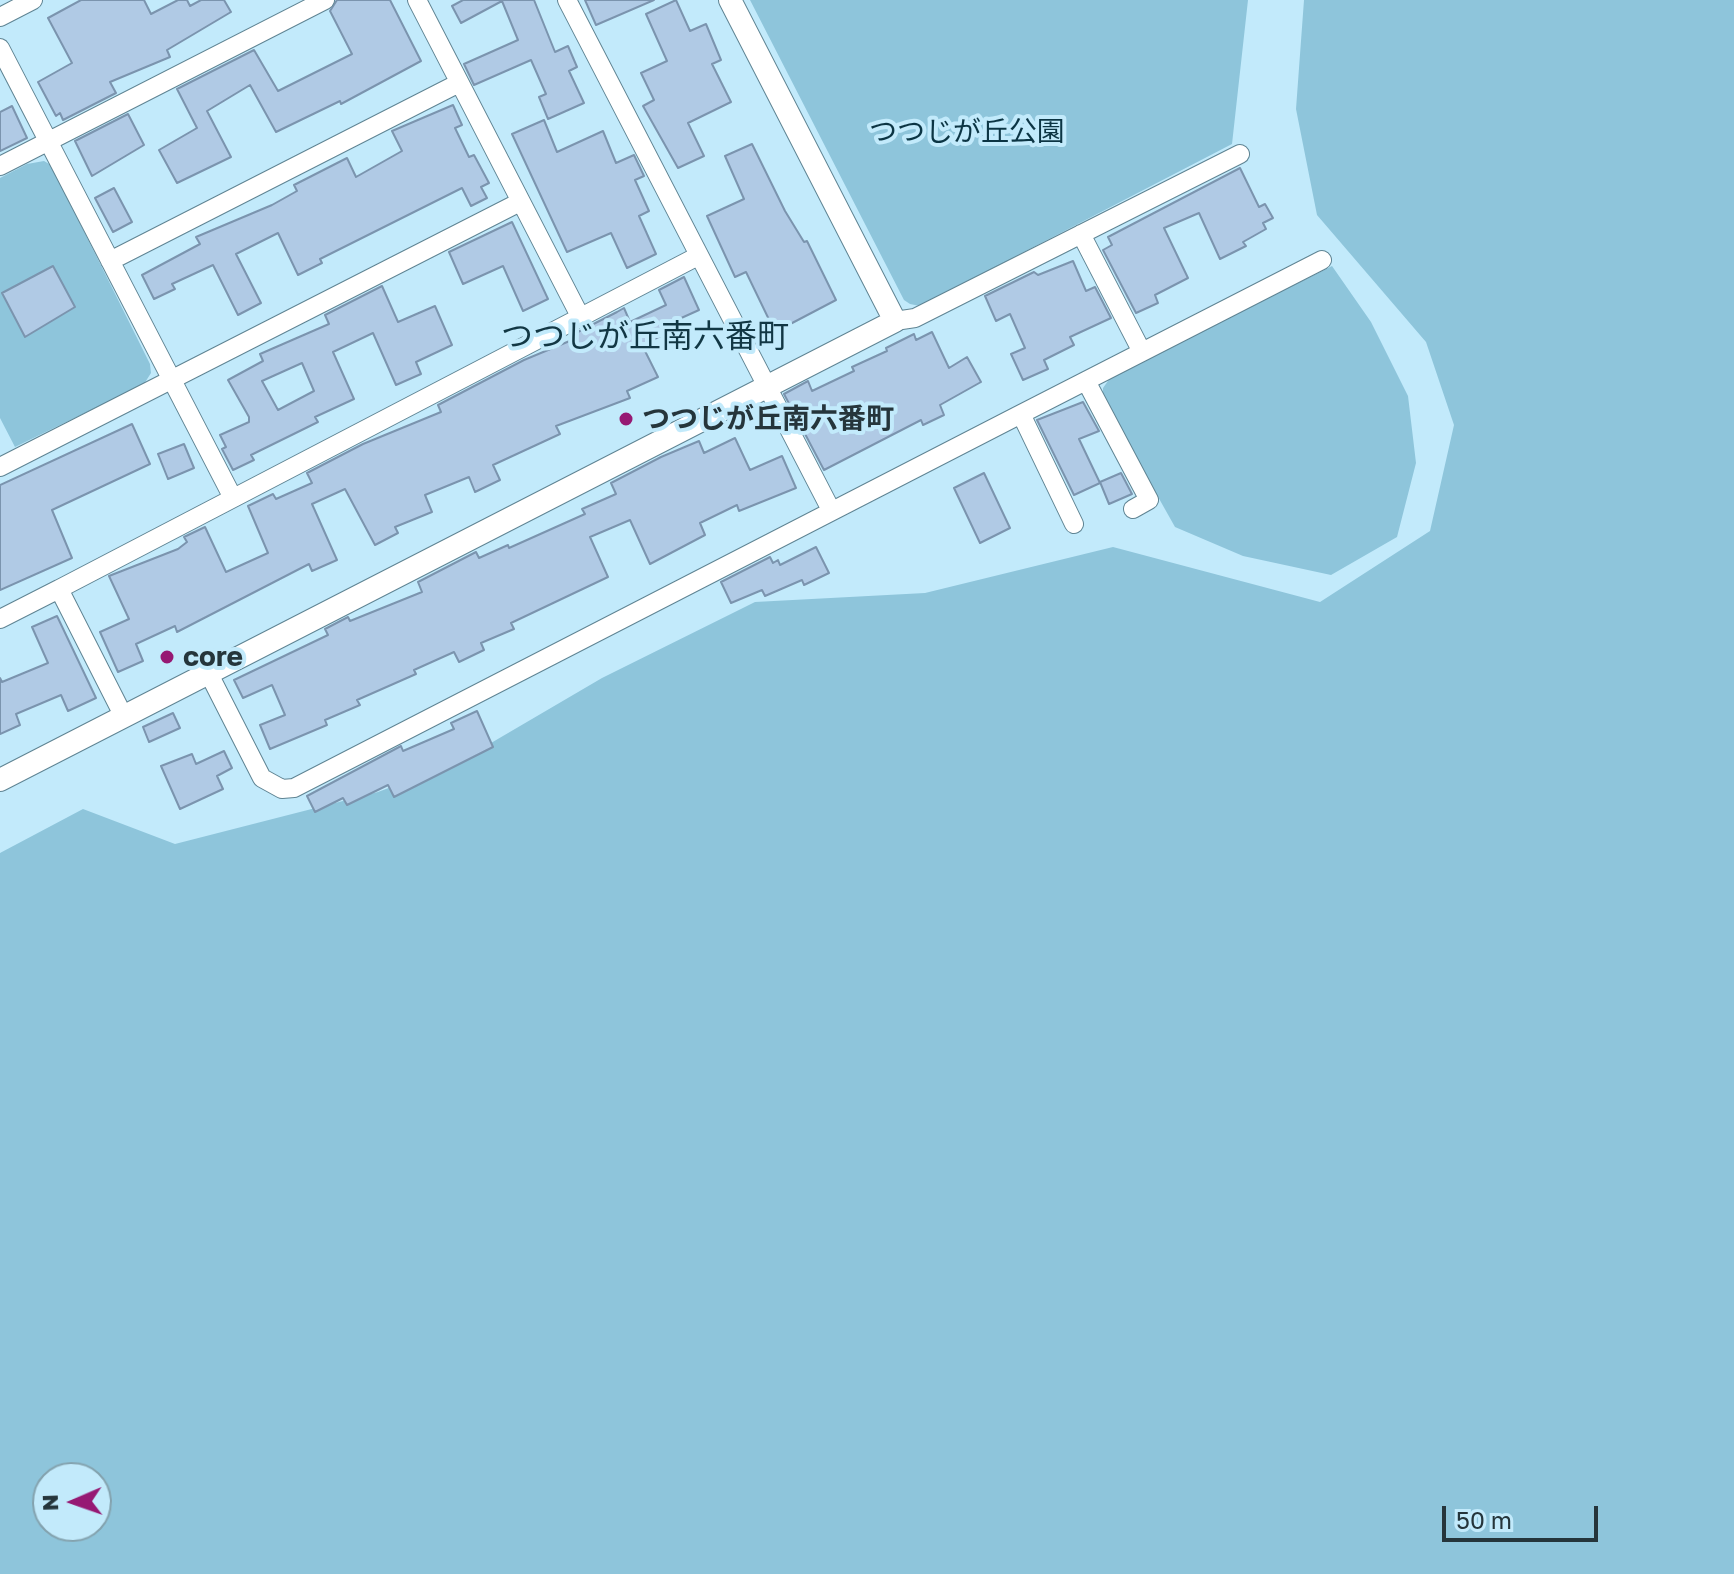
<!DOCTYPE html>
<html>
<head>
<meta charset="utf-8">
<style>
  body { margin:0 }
  #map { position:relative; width:1734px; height:1574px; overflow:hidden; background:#c2eafb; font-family:"Golos Text",sans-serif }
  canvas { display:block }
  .north { position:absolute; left:32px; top:1462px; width:80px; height:80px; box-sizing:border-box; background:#c2eafb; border:2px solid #83a2ae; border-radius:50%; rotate:268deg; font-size:22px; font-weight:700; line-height:32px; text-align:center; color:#25353b }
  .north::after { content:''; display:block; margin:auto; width:28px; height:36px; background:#961973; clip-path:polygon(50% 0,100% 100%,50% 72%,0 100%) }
  .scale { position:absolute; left:1442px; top:1506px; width:156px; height:36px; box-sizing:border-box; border:4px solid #25353b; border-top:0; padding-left:10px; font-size:24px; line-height:28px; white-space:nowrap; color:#25353b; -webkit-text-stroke:6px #c2eafb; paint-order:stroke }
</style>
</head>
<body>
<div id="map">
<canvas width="1734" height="1574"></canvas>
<div class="north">N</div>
<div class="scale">50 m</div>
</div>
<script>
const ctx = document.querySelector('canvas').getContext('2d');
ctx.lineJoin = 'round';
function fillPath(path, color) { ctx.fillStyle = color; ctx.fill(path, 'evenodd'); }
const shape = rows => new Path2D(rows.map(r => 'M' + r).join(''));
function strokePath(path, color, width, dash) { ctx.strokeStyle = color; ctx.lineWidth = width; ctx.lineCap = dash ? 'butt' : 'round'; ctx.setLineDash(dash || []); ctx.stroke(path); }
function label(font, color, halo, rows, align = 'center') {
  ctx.font = font + ' "Golos Text","Noto Sans JP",sans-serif'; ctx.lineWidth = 8; ctx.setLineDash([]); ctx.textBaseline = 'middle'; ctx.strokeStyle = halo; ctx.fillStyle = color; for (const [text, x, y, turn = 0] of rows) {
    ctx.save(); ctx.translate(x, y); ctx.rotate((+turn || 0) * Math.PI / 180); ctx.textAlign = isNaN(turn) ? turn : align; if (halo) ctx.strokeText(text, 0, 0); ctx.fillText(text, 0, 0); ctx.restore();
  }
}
fillPath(shape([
  [750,0,1248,0,1232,144,920,306,910,304,904,300],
  [1304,0,1734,0,1734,1574,0,1574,0,853,83,809,175,844,378,792,462,760,602,678,755,602,925,593,1113,547,1320,602,1430,531,1454,425,1426,342,1317,215,1296,109],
  [48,1478,96,1478,96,1526,48,1526],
  [44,161,51,165,150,364,151,373,144,384,15,447,0,418,0,178,27,164],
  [1332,266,1371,322,1408,396,1416,463,1397,537,1331,575,1243,556,1175,527,1103,399,1103,388,1110,378]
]), '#8ec5db');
const building = shape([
  [81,0,144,0,151,14,178,0,187,0,190,6,201,0,224,0,231,12,167,50,170,57,110,82,116,93,63,120,60,113,56,116,38,82,72,63,48,18,81,0],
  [337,0,390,0,421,61,341,104,340,101,276,132,250,85,207,111,231,157,177,183,159,150,197,128,177,89,254,50,278,91,352,54,330,11,337,0],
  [463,0,534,0,555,52,568,46,577,67,569,71,584,103,548,119,539,97,546,94,531,60,474,85,464,64,518,40,502,1,461,23,452,6,463,0],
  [585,0,654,0,596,25,585,0],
  [676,0,690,31,706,24,721,60,712,64,731,102,688,123,704,156,678,168,643,106,654,100,641,73,667,61,646,14,676,0],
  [453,105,462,125,455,128,469,157,474,155,489,183,481,187,487,198,471,206,462,188,320,259,322,263,298,275,278,233,236,254,261,303,238,315,213,265,172,284,175,289,154,299,142,275,200,244,196,237,272,205,297,191,294,185,347,158,356,177,402,151,392,131,453,105],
  [12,106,27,138,0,151,0,112,12,106],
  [128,114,144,145,92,176,75,141,128,114],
  [544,120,557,152,603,131,616,163,634,155,644,176,635,180,649,211,639,216,656,254,627,268,611,233,567,252,512,134,544,120],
  [752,144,785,211,804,242,807,241,836,300,775,332,746,272,735,277,707,216,744,199,725,156,752,144],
  [1240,168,1259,207,1265,204,1273,218,1263,223,1266,229,1243,242,1246,246,1220,259,1199,213,1164,228,1188,278,1155,295,1158,303,1136,313,1103,250,1112,245,1108,237,1240,168],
  [114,188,132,222,113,232,95,198,114,188],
  [512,222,548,299,523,311,503,266,463,284,449,252,512,222],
  [1073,261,1086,291,1095,287,1111,318,1070,337,1074,345,1044,360,1048,369,1023,380,1011,354,1025,348,1010,314,996,321,985,296,1034,272,1038,275,1073,261],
  [53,266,75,307,25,337,2,293,53,266],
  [684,277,699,310,668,324,671,331,642,345,658,377,627,391,630,398,556,426,560,434,493,465,500,480,475,492,469,477,425,495,432,512,395,527,398,533,375,545,345,489,312,504,337,560,312,571,309,564,177,632,175,626,136,644,143,661,118,672,100,632,129,619,109,576,178,549,187,542,184,537,205,527,226,572,268,553,248,506,273,494,276,499,312,483,307,473,363,444,441,412,438,405,524,360,572,340,570,336,617,312,624,308,630,322,666,305,659,290,684,277],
  [382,286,398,322,435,306,452,345,416,362,421,374,396,385,373,333,333,352,354,399,315,417,318,422,251,455,254,460,233,470,222,449,226,447,220,435,249,422,249,417,228,380,263,361,260,354,329,324,325,315,382,286],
  [302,363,314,391,278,410,262,381,302,363],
  [932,332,949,368,967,357,981,382,940,405,944,415,923,425,921,420,824,470,784,394,808,381,812,391,854,371,852,367,887,351,886,348,914,334,916,340,932,332],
  [1083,402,1099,431,1079,439,1100,483,1074,495,1037,420,1083,402],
  [132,424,150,464,52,510,72,558,0,590,0,485,132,424],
  [735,438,750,470,782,456,796,488,739,511,737,505,700,523,705,535,650,564,630,520,590,537,608,577,511,623,514,629,481,643,484,650,459,662,454,652,414,670,416,674,357,700,360,705,325,720,327,725,270,749,260,725,285,715,272,685,243,698,234,680,328,635,325,629,348,617,350,621,422,592,418,582,476,552,479,558,508,545,509,548,585,514,582,509,616,494,611,483,661,457,699,441,704,453,735,438],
  [184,444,194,468,168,479,158,454,184,444],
  [984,473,1010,528,980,543,954,488,984,473],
  [1121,473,1132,494,1109,504,1100,482,1121,473],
  [816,547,829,573,804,585,802,580,765,596,762,590,731,603,721,582,770,557,773,563,778,560,780,565,816,547],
  [57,616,96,698,68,711,61,695,16,714,20,725,0,734,0,678,2,682,48,663,32,627,57,616],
  [477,711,493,747,394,797,388,785,347,805,343,798,315,812,307,796,401,746,403,751,454,729,451,723,477,711],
  [173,713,180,728,149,742,143,727,173,713],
  [224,751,232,768,217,776,223,789,180,809,161,766,192,754,196,764,224,751]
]);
fillPath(building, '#b0cae5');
strokePath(building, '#7b94ae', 2);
const minor = shape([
  [417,0,581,318],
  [567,0,831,510],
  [0,17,33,0],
  [0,48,233,498],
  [0,166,325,0],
  [1081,234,1142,352],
  [110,261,459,83],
  [895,321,915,318,1240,154],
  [1086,381,1149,500,1133,509],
  [1021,414,1322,260],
  [0,467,520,202],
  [59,589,698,256],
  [0,619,59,589,124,717],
  [208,672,262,778,282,789,294,788,1021,414,1074,524]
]);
const tertiary = shape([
  [0,780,895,321,730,0]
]);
strokePath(minor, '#5f8493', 20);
strokePath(tertiary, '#5f8493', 24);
strokePath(minor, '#fff', 18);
strokePath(tertiary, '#fff', 22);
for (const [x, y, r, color] of [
  [626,419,8,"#961973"],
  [167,657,8,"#961973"]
]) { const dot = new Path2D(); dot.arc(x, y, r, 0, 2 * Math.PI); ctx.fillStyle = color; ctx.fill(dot); strokePath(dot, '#c2eafb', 3); }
label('28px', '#0c3544', '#c2eafb', [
  ["つつじが丘公園",967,132]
]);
label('bold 28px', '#25353b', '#c2eafb', [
  ["つつじが丘南六番町",642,419],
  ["core",183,657]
], 'left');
label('32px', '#123744', '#c2eafb', [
  ["つつじが丘南六番町",645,337]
]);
</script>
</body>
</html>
